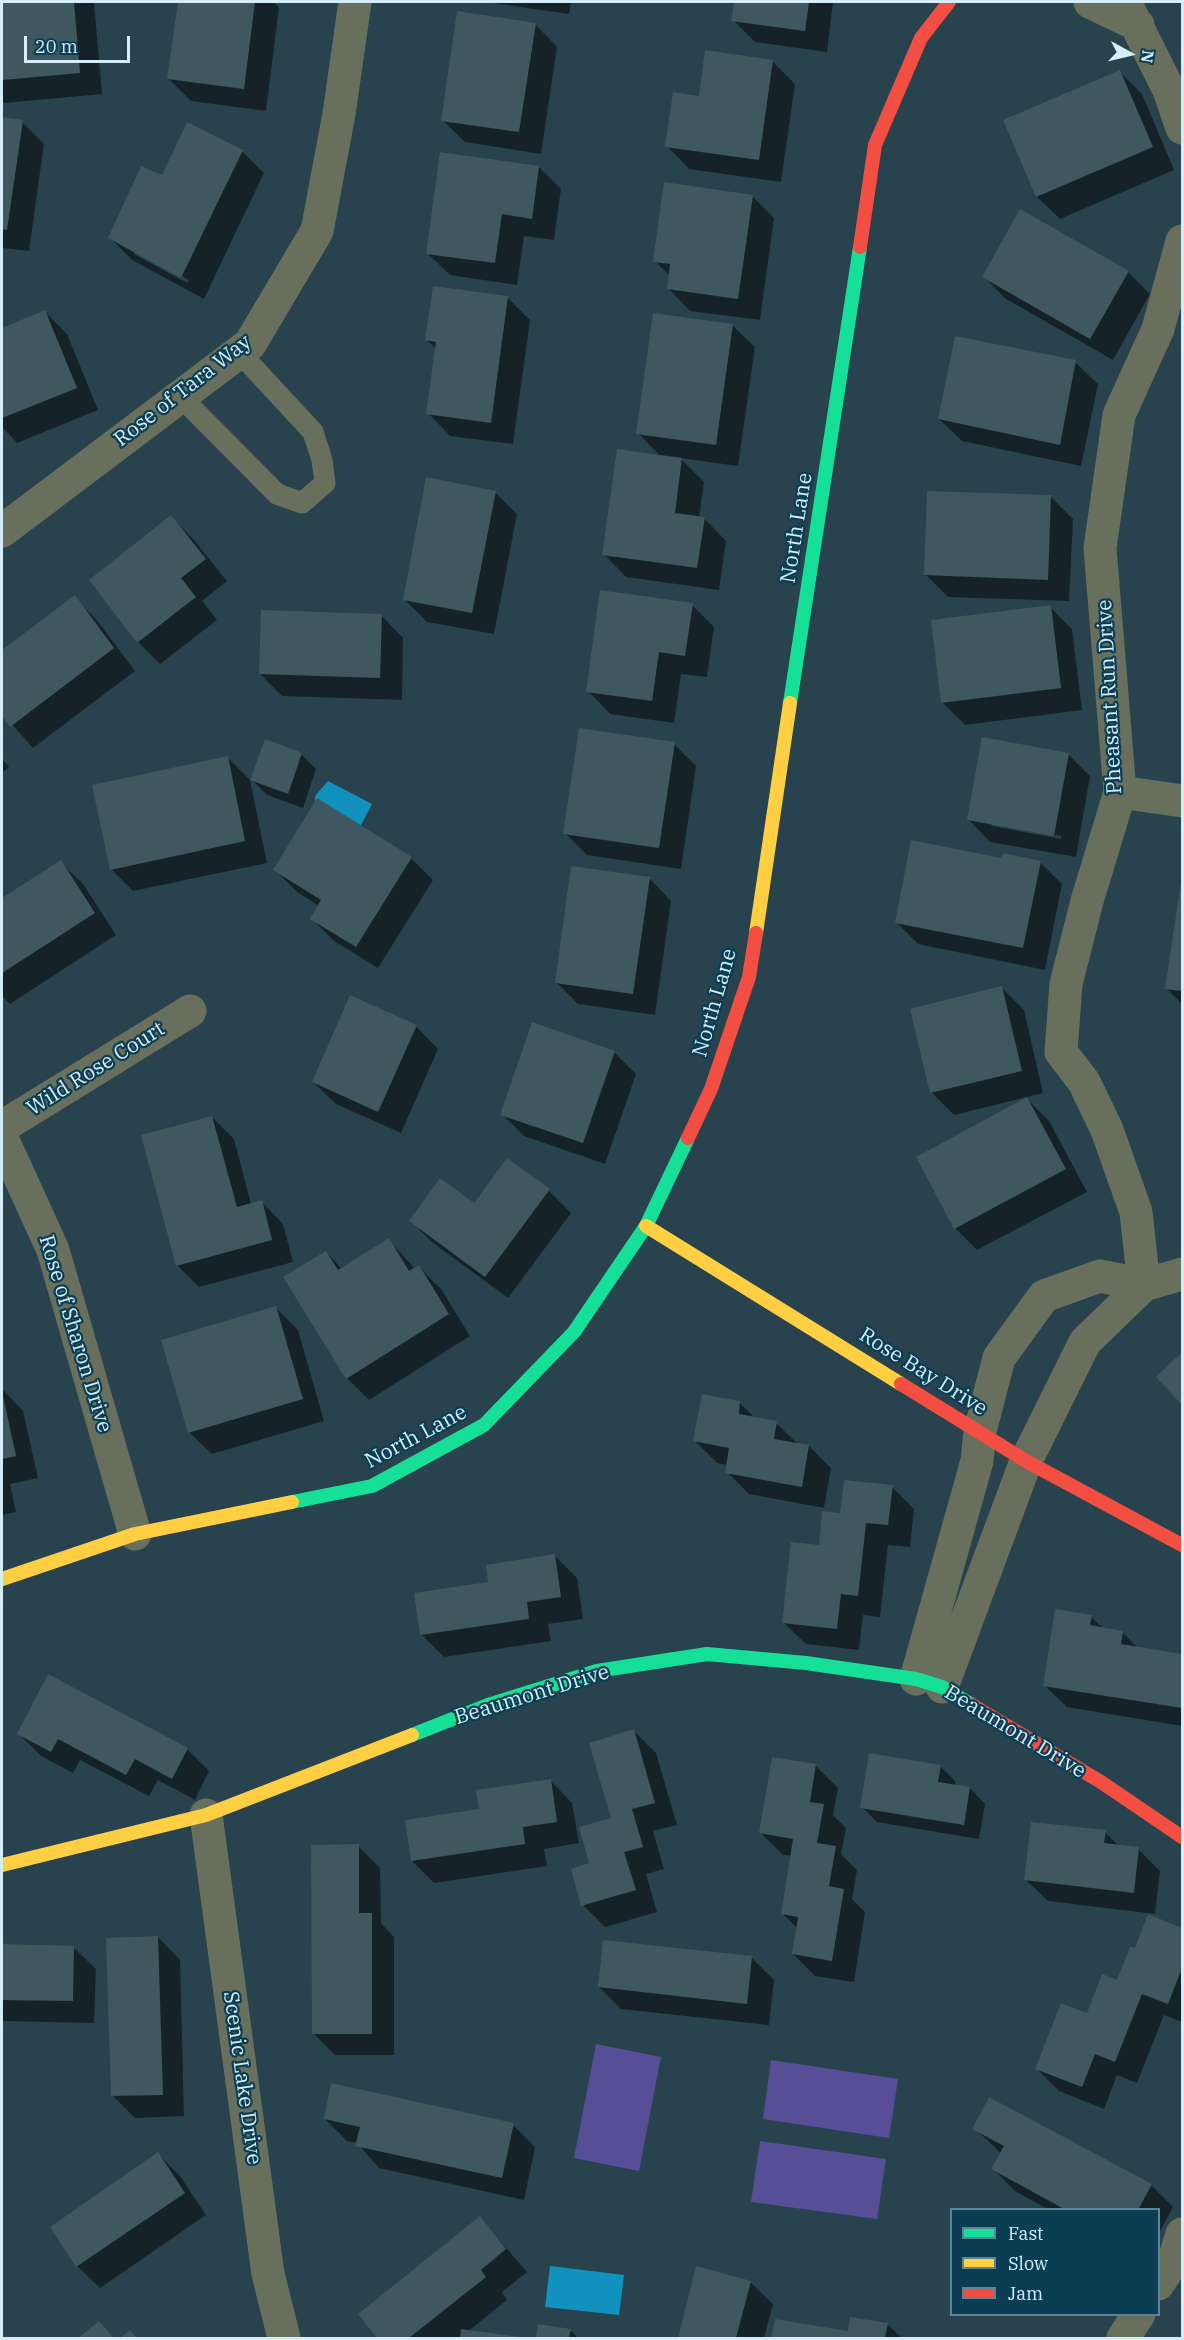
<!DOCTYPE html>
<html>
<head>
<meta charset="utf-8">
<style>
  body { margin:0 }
  #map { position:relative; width:1184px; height:2340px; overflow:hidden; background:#28434e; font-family:"IBM Plex Serif",serif }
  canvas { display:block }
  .frame { position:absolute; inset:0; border:3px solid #d4edf9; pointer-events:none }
  .legend { position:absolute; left:950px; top:2208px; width:210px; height:108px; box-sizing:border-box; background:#0b3e52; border:2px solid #5b8495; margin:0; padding:8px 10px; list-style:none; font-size:18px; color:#d4edf9 }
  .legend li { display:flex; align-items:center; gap:12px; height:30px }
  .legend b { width:30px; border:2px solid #5b8495 }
  .north { position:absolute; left:1100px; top:24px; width:60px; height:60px; -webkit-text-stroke:4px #0b3e52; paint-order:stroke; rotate:98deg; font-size:16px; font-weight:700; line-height:24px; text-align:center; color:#d4edf9 }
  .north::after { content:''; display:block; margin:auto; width:21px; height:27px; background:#d4edf9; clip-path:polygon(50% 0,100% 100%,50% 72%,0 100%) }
  .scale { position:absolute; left:24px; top:36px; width:106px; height:27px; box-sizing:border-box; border:3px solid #d4edf9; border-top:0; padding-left:8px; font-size:18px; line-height:21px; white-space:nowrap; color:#d4edf9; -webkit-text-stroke:4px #0b3e52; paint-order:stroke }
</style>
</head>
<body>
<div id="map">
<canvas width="1184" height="2340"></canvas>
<div class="frame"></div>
<ul class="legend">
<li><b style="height:8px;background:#16e098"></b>Fast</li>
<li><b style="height:8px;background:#ffcf43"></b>Slow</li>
<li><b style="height:8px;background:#f24e42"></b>Jam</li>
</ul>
<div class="north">N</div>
<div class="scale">20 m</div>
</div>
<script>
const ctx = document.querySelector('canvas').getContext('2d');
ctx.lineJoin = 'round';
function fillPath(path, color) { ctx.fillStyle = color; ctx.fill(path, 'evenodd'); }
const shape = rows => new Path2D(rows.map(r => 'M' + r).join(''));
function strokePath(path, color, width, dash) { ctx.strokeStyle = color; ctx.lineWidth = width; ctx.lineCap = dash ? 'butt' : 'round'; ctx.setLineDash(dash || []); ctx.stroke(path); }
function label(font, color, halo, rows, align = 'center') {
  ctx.font = font + ' "IBM Plex Serif",serif'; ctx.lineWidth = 4.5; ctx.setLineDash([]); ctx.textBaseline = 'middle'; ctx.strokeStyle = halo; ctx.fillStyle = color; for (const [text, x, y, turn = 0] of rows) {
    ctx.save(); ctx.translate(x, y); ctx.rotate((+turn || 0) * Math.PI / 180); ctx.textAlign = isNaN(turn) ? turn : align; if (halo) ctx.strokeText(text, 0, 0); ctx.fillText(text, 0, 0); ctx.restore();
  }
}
fillPath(shape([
  [596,2044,661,2057,639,2171,574,2158],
  [771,2060,898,2079,889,2138,763,2119],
  [760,2141,886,2159,877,2219,751,2202]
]), '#584d97');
fillPath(shape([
  [328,781,372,804,360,827,315,801,315,796],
  [550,2266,624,2275,619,2315,545,2307]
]), '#1192be');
fillPath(shape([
  [2,2,94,2,102,94,4,103,2,100],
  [179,2,273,2,279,7,266,111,191,101,169,79],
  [486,2,571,2,569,14],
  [735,2,833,2,827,52,755,42,733,20],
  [535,24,557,47,541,154,465,142,442,120],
  [772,61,795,84,781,182,689,169,667,146,700,98],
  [1120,72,1142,94,1174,170,1060,219,1037,197,1005,121],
  [2,119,22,122,44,144,29,251,2,248],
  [242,151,264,173,204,299,132,260,110,238,163,177],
  [134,250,189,280,187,283,134,254],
  [539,167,561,189,554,240,524,236,517,285,450,275,427,253],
  [752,196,774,218,760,320,690,311,668,288,670,276,655,261],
  [1128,272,1150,294,1113,360,1006,299,984,277],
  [434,287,508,298,530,320,513,444,450,436,428,413,437,350,427,340],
  [45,312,67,334,98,410,17,443,2,427,2,329],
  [732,325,755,347,738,466,680,458,704,482,699,518,704,518,726,541,719,590,626,577,604,554,661,457,638,433],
  [1075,362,1098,384,1081,466,962,441,939,419],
  [495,492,517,514,494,634,427,622,405,600],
  [1051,497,1073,519,1069,601,948,597,926,575],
  [171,517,193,539,227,581,202,601,217,620,160,664,138,642,91,580],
  [74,597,96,619,135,671,33,748,2,713,2,652],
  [692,605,714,627,707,677,681,674,674,723,610,714,588,691],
  [1050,607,1072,629,1082,710,965,725,942,702],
  [381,615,403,638,402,700,282,696,260,674],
  [674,744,696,766,681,869,587,855,565,833],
  [301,754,316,769,303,808,267,795,252,780],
  [1068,754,1090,776,1076,857,990,842,968,819],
  [992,823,1061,836,1061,839,992,826],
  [228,758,250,780,267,863,133,891,111,869],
  [2,759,9,767,2,773],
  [411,858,433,880,378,968,334,941,311,918,319,906,297,892,275,870],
  [1003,860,1040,862,1062,884,1045,970,918,944,896,922],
  [60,862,83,884,116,935,10,1004,2,996,2,900],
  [649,878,671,901,655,1015,578,1004,556,982],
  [1182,883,1182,1004,1166,988],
  [1002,988,1024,1010,1043,1093,954,1115,931,1092],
  [416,1026,438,1049,401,1133,336,1104,313,1082],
  [614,1052,636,1074,605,1164,524,1136,502,1114],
  [1027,1099,1049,1121,1087,1192,977,1250,955,1228],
  [212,1117,234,1139,251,1204,261,1201,283,1224,293,1262,199,1287,177,1265],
  [549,1191,571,1213,508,1298,433,1243,411,1221,474,1205],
  [389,1240,415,1269,419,1267,441,1289,470,1336,369,1400,347,1378,285,1278,326,1252,342,1269],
  [276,1308,298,1330,324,1421,212,1454,189,1432],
  [1182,1354,1182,1403,1158,1377],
  [2,1389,23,1411,38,1478,10,1484,16,1512,2,1515],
  [740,1403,756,1419,776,1423,798,1444,809,1446,831,1468,824,1508,749,1494,727,1472,728,1465,717,1463,695,1441],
  [892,1487,914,1509,910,1547,888,1545,880,1617,863,1615,859,1650,806,1644,783,1622,820,1546,842,1515],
  [555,1556,577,1578,583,1619,548,1624,551,1641,444,1657,422,1635,490,1584],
  [1091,1617,1104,1629,1122,1632,1138,1648,1182,1655,1182,1726,1067,1707,1044,1685],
  [634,1731,656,1753,677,1825,653,1831,664,1869,646,1874,657,1912,605,1927,583,1905,591,1864,613,1819],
  [19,1734,187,1749,209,1771,195,1800,158,1780,149,1796,80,1760,73,1773,41,1756],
  [773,1759,816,1766,838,1788,833,1815,846,1828,841,1854,857,1870,852,1899,865,1912,854,1982,815,1976,793,1954,798,1929,782,1913,792,1856,783,1855,761,1833],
  [940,1766,955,1781,955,1786,970,1788,985,1804,979,1839,877,1822,862,1807],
  [550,1780,572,1803,579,1843,544,1849,547,1866,434,1883,412,1861,480,1810],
  [1105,1832,1120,1847,1138,1849,1160,1871,1155,1914,1048,1901,1025,1879],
  [358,1846,380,1868,381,1923,394,1937,394,2055,335,2055,313,2033],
  [1149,1916,1182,1929,1182,2022,1164,2015,1137,2083,1117,2075,1104,2109,1059,2091,1037,2069,1117,1982,1136,1950],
  [158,1937,180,1960,184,2116,135,2118,113,2096],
  [2,1946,73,1947,96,1969,94,2023,2,2021],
  [752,1958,774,1980,769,2025,621,2009,599,1987],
  [325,2119,513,2125,535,2147,524,2200,379,2168,357,2143,347,2141],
  [974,2128,1151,2185,1173,2207,1158,2235,1158,2210,1049,2210,1015,2191,993,2169,1001,2153],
  [158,2154,180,2176,206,2215,100,2288,77,2266],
  [480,2218,527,2272,502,2292,507,2300,467,2332,519,2338,462,2338,462,2336,458,2338,379,2338,360,2314],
  [697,2268,750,2282,773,2304,764,2338,679,2338],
  [776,2321,849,2333,887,2324,902,2338,773,2338],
  [539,2326,570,2330,578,2338,538,2338]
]), '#0007');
fillPath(shape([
  [2,2,74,2,80,73,2,80],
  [178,2,255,2,244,89,167,79],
  [734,2,809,2,805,31,731,21],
  [457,11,536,23,519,132,441,121],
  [705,50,773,60,759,160,665,147,673,92,699,96],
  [1120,70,1153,147,1036,197,1003,120],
  [2,117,23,120,7,230,2,229],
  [187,122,243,150,181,278,108,238,141,166,162,175],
  [440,152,539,166,532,219,502,214,495,263,426,254],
  [664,182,753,195,738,299,667,289,670,264,653,262],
  [1020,209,1129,271,1090,339,982,277],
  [433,286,508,296,491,423,426,414,436,342,425,340],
  [45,310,77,388,2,418,2,328],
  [653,313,733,324,716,445,636,434],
  [955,336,1076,360,1060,445,938,419],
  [617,449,682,458,675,513,705,517,697,568,602,555],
  [426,477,496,491,472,613,403,600],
  [927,491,1051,495,1048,580,924,575],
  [171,515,206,559,181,578,196,597,137,643,89,580],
  [600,590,693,603,685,656,659,652,652,701,586,692],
  [75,595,114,648,10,727,2,716,2,650],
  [1051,605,1061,688,941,703,931,620],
  [261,610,382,614,380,678,259,674],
  [579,728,675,742,659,848,563,834],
  [982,737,1069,753,1054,836,967,820],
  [265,739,302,753,288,794,250,780],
  [228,756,245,841,110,870,92,785],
  [317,798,412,857,356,947,310,919,321,900,273,870],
  [911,840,1001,858,1003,853,1041,861,1023,948,895,923],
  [61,860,95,913,2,973,2,898],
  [571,866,650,877,633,994,555,983],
  [1181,882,1182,882,1182,991,1165,989],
  [1002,986,1022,1071,930,1093,910,1009],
  [350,995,417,1025,378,1112,312,1082],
  [532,1022,615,1051,583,1143,500,1115],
  [1027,1097,1066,1169,954,1229,916,1157],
  [212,1116,237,1207,262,1200,272,1240,176,1266,141,1135],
  [507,1158,550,1189,485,1277,409,1221,440,1178,474,1203],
  [389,1238,409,1271,419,1265,449,1314,346,1379,283,1277,326,1251,338,1270],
  [276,1306,303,1399,188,1433,161,1340],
  [1182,1352,1182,1405,1156,1377],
  [2,1391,16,1456,2,1459],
  [702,1394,740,1401,739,1414,777,1421,774,1439,809,1445,802,1487,725,1473,729,1448,693,1441],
  [844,1480,893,1485,888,1525,866,1523,858,1596,841,1594,837,1629,782,1623,791,1542,819,1545,822,1511,840,1513],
  [555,1554,561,1597,527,1602,529,1619,420,1635,414,1593,488,1582,486,1565],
  [1055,1609,1092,1615,1090,1625,1123,1631,1121,1644,1182,1654,1182,1708,1043,1686],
  [48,1674,188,1748,172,1779,135,1759,126,1775,58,1739,51,1752,17,1734],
  [634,1729,655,1803,632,1809,643,1847,624,1852,636,1890,581,1906,571,1869,589,1863,579,1827,611,1818,589,1743],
  [869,1753,941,1765,938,1782,970,1787,964,1825,860,1808],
  [772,1757,816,1764,810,1802,824,1804,817,1843,836,1846,829,1886,844,1889,832,1961,792,1954,798,1917,781,1914,793,1839,759,1833],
  [551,1779,557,1822,523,1827,525,1844,411,1861,405,1820,479,1809,476,1790],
  [1031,1822,1106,1830,1104,1843,1139,1847,1134,1893,1024,1880],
  [359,1844,359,1913,372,1913,372,2034,312,2034,311,1845],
  [1148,1914,1182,1928,1182,1968,1168,2004,1142,1994,1115,2062,1095,2054,1082,2087,1035,2069,1061,2003,1087,2013,1102,1974,1117,1980,1130,1947,1135,1948],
  [158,1936,163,2095,111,2096,106,1938],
  [603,1940,752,1956,747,2004,598,1987],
  [2,1944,74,1946,73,2001,2,2000],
  [331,2083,514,2123,502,2178,355,2146,360,2127,324,2119],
  [989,2097,1152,2184,1138,2210,1066,2210,991,2169,1004,2146,972,2129],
  [158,2152,185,2193,76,2267,50,2227],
  [480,2216,506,2249,481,2270,486,2277,409,2338,377,2338,358,2314],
  [696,2266,751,2281,736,2338,678,2338],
  [850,2317,888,2323,885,2338,771,2338,775,2319,848,2331],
  [99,2321,114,2338,78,2338],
  [538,2324,571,2329,569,2338,536,2338],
  [461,2329,520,2337,520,2338,460,2338],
  [130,2330,137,2338,120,2338]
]), '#3f575e');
strokePath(shape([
  [181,397,277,494,302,503,325,483,322,460,313,432,239,352]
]), '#696f5d', 21);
strokePath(shape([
  [1090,2,1138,25],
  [1125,2,1169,90,1182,128],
  [2,531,250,344,317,231,339,114,355,2],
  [1120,792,1182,801],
  [2,1127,190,1011],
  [2,1138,53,1250,135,1534],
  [1144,1285,1136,1212,1107,1130,1084,1082,1061,1052,1066,984,1087,901,1120,792,1100,548,1119,415,1158,329,1182,241],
  [916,1679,977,1461,980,1431,999,1358,1044,1296,1100,1276,1144,1285,1182,1274],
  [942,1687,1026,1461,1085,1342,1144,1285],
  [206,1815,268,2274,284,2338],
  [1158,2284,1174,2260,1182,2234],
  [1123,2338,1139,2314]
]), '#696f5d', 33);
strokePath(shape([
  [790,703,860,247],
  [292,1502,372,1486,484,1425,574,1332,646,1226,688,1138],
  [412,1735,488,1705,597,1671,707,1654,806,1663,916,1679,942,1687,972,1705]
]), '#16e098', 14);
strokePath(shape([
  [756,933,790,703],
  [646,1226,901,1384],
  [2,1579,135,1534,292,1502],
  [2,1865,206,1815,412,1735]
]), '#ffcf43', 14);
strokePath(shape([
  [860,247,875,145,921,38,949,2],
  [688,1138,711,1089,749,977,756,933],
  [901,1384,1026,1461,1182,1545],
  [972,1705,1101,1782,1182,1837]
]), '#f24e42', 14);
label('21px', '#d4edf9', '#0b3e52', [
  ["Rose of Tara Way",183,391,-38],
  ["North Lane",797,528,-81],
  ["Pheasant Run Drive",1110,697,-93],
  ["North Lane",715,1003,-74],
  ["Wild Rose Court",96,1069,-32],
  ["Rose of Sharon Drive",75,1334,73],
  ["Rose Bay Drive",923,1372,32],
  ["North Lane",416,1437,-28],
  ["Beaumont Drive",532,1695,-17],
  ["Beaumont Drive",1015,1732,31],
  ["Scenic Lake Drive",242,2078,82]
]);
</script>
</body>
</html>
